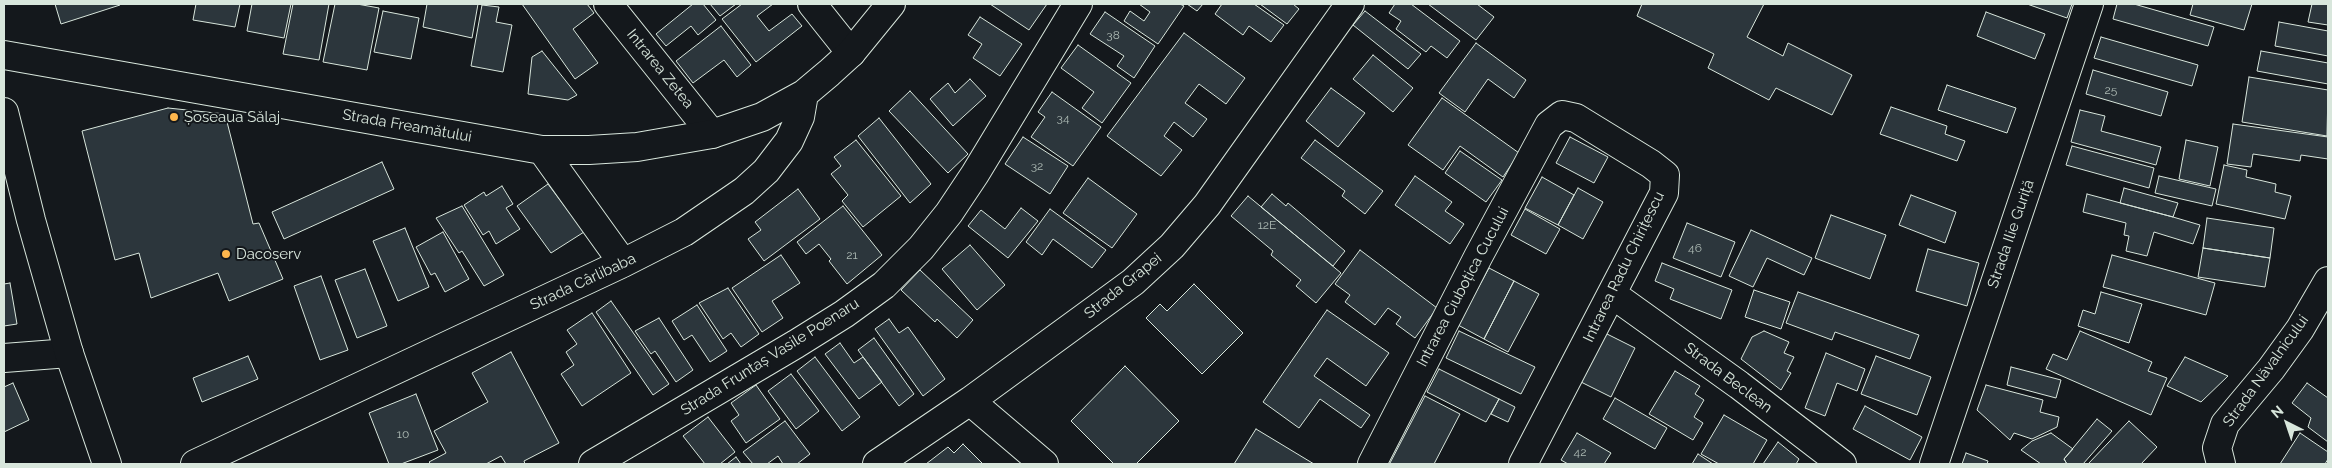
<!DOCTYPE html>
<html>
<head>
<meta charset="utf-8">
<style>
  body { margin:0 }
  #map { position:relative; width:2332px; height:468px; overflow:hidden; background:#14181c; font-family:Raleway,sans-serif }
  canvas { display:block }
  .frame { position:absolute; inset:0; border:5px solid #d8e6dc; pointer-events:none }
  .north { position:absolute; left:2262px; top:398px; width:50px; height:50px; -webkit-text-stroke:4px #14181c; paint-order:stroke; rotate:319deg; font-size:14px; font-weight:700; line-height:20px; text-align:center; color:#d8e6dc }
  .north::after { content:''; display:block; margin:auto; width:18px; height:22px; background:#d8e6dc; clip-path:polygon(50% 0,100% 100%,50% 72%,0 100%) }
</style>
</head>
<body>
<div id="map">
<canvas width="2332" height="468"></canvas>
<div class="frame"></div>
<div class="north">N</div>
</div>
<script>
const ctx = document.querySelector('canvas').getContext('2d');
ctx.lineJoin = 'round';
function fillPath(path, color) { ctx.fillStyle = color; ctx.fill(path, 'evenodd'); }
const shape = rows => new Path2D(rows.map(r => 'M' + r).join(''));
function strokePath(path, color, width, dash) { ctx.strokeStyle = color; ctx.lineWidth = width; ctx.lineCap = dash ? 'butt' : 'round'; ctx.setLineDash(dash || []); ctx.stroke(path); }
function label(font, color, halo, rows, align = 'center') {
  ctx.font = font + ' Raleway,sans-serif'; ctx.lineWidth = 4; ctx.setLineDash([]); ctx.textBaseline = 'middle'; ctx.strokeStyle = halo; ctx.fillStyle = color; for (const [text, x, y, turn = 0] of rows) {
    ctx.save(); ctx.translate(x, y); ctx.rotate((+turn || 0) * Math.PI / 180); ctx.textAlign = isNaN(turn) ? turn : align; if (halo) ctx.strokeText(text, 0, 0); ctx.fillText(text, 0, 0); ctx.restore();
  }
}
const building = shape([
  [55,4,119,4,120,5,61,24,55,4],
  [196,4,240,4,235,27,193,20,196,4],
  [252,4,291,4,284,38,247,31,252,4],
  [293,4,329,4,319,60,283,54,293,4],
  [335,4,357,4,379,8,367,70,323,62,335,4],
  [427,4,478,4,472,38,423,27,427,4],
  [522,4,587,4,594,13,573,29,598,63,575,79,522,4],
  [693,4,703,4,716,20,698,35,691,26,666,46,656,34,693,4],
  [710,4,736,4,720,16,710,4],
  [742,4,773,4,757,16,769,31,792,14,802,26,756,62,722,19,742,4],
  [990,4,1047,4,1029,30,990,4],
  [1139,4,1180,4,1184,6,1158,44,1124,21,1130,11,1144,21,1150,12,1139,4],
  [1187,4,1203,4,1197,11,1187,4],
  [1222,4,1254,4,1284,25,1271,42,1249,26,1243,35,1215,14,1222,4],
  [1260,4,1293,4,1299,9,1287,24,1260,4],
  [1395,4,1411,4,1460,41,1447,58,1431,46,1426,52,1396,29,1401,21,1389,13,1395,4],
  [1428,4,1477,4,1494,17,1476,40,1428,4],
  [1642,4,1764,4,1747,37,1783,56,1788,43,1852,75,1832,115,1776,88,1769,100,1708,68,1714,54,1637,16,1642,4],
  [2027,4,2072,4,2067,18,2027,4],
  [2117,4,2134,4,2214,27,2208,46,2113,19,2117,4],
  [2193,4,2252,4,2244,30,2190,15,2193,4],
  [2312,4,2328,4,2328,25,2308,22,2312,4],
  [482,5,499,7,496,22,512,25,503,72,471,66,482,5],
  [383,11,419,18,411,59,374,52,383,11],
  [1365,11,1421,54,1408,69,1353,25,1365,11],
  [1105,12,1155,46,1134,78,1117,66,1124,56,1090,34,1105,12],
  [1986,12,2045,34,2035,59,1977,36,1986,12],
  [980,17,1022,44,1000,76,973,58,982,44,968,35,980,17],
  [2279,22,2328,31,2328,56,2275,46,2279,22],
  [721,26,751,65,737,77,724,60,693,83,676,61,721,26],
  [1184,33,1245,78,1226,104,1199,84,1185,103,1207,119,1193,137,1174,122,1164,136,1182,150,1161,176,1107,136,1184,33],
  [2101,37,2198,65,2192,86,2094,58,2101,37],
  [1476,43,1526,80,1514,98,1488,79,1465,112,1439,93,1476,43],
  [1078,45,1131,83,1102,123,1082,108,1094,92,1061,68,1078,45],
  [542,51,577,95,568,100,528,94,532,57,542,51],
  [2261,51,2328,63,2328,84,2257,71,2261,51],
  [1373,55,1413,88,1393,112,1353,79,1373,55],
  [2093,70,2168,92,2161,116,2086,94,2093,70],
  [2249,77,2328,90,2327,136,2242,122,2249,77],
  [970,79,986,96,953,126,930,99,948,83,955,93,970,79],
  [1947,85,2016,108,2007,133,1938,110,1947,85],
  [1331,88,1365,113,1338,147,1306,121,1331,88],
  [910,91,968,154,948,173,889,111,910,91],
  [1052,92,1101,127,1073,166,1031,137,1045,117,1038,112,1052,92],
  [1442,98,1519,153,1503,177,1460,146,1443,170,1408,145,1442,98],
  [1891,107,1947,126,1945,134,1965,141,1957,161,1880,134,1891,107],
  [168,108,225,114,253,224,259,223,283,279,229,301,218,273,151,298,139,253,115,260,82,131,168,108],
  [2080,110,2105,116,2101,131,2161,147,2156,165,2071,142,2080,110],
  [879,118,931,184,910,203,858,136,879,118],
  [2233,124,2328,137,2328,159,2301,155,2300,161,2253,154,2251,167,2227,164,2233,124],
  [1023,137,1068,166,1050,194,1005,164,1023,137],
  [1570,137,1608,157,1594,183,1556,163,1570,137],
  [856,140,901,196,863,227,842,201,848,195,831,174,841,166,834,157,856,140],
  [1315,140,1383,191,1365,214,1342,196,1345,191,1301,158,1315,140],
  [2186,140,2218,147,2210,186,2179,179,2186,140],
  [2072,146,2154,168,2149,188,2066,165,2072,146],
  [1460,151,1502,180,1486,202,1445,173,1460,151],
  [382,162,394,189,284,239,272,212,382,162],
  [2224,165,2247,170,2246,177,2276,184,2275,192,2291,196,2285,219,2216,204,2224,165],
  [1415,176,1452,202,1445,211,1464,224,1450,244,1395,205,1415,176],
  [2159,176,2216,189,2212,206,2155,193,2159,176],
  [1542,177,1574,195,1558,225,1525,208,1542,177],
  [1088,178,1137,214,1112,248,1063,213,1088,178],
  [548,184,584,232,551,253,517,206,548,184],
  [502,186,513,204,506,208,520,229,496,244,489,231,483,235,464,205,484,192,486,196,502,186],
  [1578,188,1603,202,1583,239,1558,225,1578,188],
  [2124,188,2178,203,2173,217,2120,203,2124,188],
  [798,189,820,219,764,261,748,239,761,230,755,222,798,189],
  [1272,194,1286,206,1288,203,1345,251,1333,266,1261,207,1272,194],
  [2087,194,2173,217,2200,225,2193,244,2154,232,2147,256,2126,251,2129,236,2124,235,2126,223,2083,212,2087,194],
  [1911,195,1956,212,1945,243,1899,225,1911,195],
  [1248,196,1341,273,1316,303,1296,286,1301,280,1271,255,1273,251,1231,216,1248,196],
  [462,206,504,275,484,286,462,251,459,253,436,218,462,206],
  [843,206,882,255,847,284,829,261,831,259,819,244,806,254,797,242,843,206],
  [1021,208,1038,221,1008,258,968,226,981,210,1005,229,1021,208],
  [1050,209,1106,250,1092,268,1053,239,1042,255,1026,242,1050,209],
  [1525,209,1560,229,1546,254,1511,235,1525,209],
  [1831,215,1886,235,1870,279,1815,258,1831,215],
  [2207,218,2274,228,2270,258,2203,248,2207,218],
  [1687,223,1735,242,1721,277,1673,258,1687,223],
  [405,228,429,287,398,301,373,241,405,228],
  [1751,230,1812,258,1804,275,1767,258,1753,287,1729,276,1751,230],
  [443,232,469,279,445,292,435,273,431,275,416,247,443,232],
  [970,245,1005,285,977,310,942,269,970,245],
  [2203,248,2270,258,2265,287,2198,277,2203,248],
  [1928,249,1979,263,1967,306,1916,291,1928,249],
  [1360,250,1437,308,1415,338,1396,324,1401,317,1388,308,1375,325,1345,302,1350,295,1335,284,1360,250],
  [781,255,800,283,772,301,783,318,762,332,732,288,781,255],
  [2112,255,2215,283,2206,315,2103,287,2112,255],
  [1662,263,1732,290,1721,319,1670,299,1674,289,1655,281,1662,263],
  [1489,268,1514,281,1484,339,1458,325,1489,268],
  [365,269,387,326,357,338,335,280,365,269],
  [920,270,973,320,957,338,937,319,935,322,901,290,920,270],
  [321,276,348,350,320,360,294,286,321,276],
  [1514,281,1539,294,1508,352,1484,339,1514,281],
  [10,283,17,324,4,326,4,284,10,283],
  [1194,284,1243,333,1202,374,1146,318,1160,304,1167,311,1194,284],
  [728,288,759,334,741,347,731,333,723,339,699,303,728,288],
  [1754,290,1790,302,1781,329,1745,317,1754,290],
  [1798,292,1919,335,1910,359,1835,332,1832,340,1786,323,1798,292],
  [2101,292,2142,304,2129,343,2078,326,2083,310,2095,314,2101,292],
  [611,301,669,384,653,395,596,312,611,301],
  [697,305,727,351,710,362,692,335,684,340,672,321,697,305],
  [1327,310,1389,353,1366,386,1327,358,1314,376,1370,415,1361,428,1320,399,1299,428,1263,402,1327,310],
  [592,313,631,373,582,406,561,374,574,365,566,352,577,344,567,330,592,313],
  [659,318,693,370,676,382,655,351,651,354,635,331,659,318],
  [889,319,899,333,908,327,945,379,923,396,875,329,889,319],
  [1459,331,1535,367,1521,394,1446,358,1459,331],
  [1764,331,1789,342,1784,353,1794,357,1787,371,1791,373,1781,390,1741,359,1752,337,1764,331],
  [2080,331,2152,362,2148,371,2167,378,2151,415,2046,369,2053,354,2067,360,2080,331],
  [1605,333,1635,348,1611,397,1581,382,1605,333],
  [874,338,914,394,899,406,858,350,874,338],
  [840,343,854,363,863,357,882,382,859,399,825,354,840,343],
  [511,352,559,443,524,461,525,464,506,464,501,456,486,464,431,464,429,462,446,453,434,431,488,402,472,373,511,352],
  [1826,353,1865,369,1857,391,1837,383,1825,416,1805,408,1826,353],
  [248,356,258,379,202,402,193,378,248,356],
  [1876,356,1931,377,1917,415,1861,394,1876,356],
  [815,357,860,417,842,431,797,371,815,357],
  [2185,357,2228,376,2201,402,2167,386,2185,357],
  [1125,366,1179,421,1136,464,1114,464,1071,421,1125,366],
  [2011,367,2061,380,2056,398,2007,385,2011,367],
  [1439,369,1499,399,1486,422,1427,392,1439,369],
  [1675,371,1700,386,1695,394,1704,400,1694,417,1703,423,1693,440,1649,414,1675,371],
  [791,374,819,411,796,429,768,391,791,374],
  [13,383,29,420,4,432,4,387,13,383],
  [2307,383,2328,398,2328,442,2308,427,2311,418,2292,403,2307,383],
  [756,385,780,419,746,443,731,421,739,415,731,403,756,385],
  [1986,385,2043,400,2040,412,2059,417,2057,427,2032,439,2014,433,2010,440,1977,410,1986,385],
  [416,394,438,450,401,464,389,464,369,413,416,394],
  [1425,396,1460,414,1434,464,1391,464,1390,463,1425,396],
  [1615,398,1667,428,1655,449,1603,419,1615,398],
  [1499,399,1515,407,1508,422,1491,414,1499,399],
  [1865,406,1922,437,1910,460,1853,429,1865,406],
  [1724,415,1767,440,1753,464,1719,464,1701,454,1724,415],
  [708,417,735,452,720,464,705,464,683,436,708,417],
  [2097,419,2112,431,2083,464,2067,464,2064,459,2097,419],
  [785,421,810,454,797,464,783,464,778,456,767,464,753,464,743,452,785,421],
  [2129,421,2157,447,2141,464,2088,464,2129,421],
  [1256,429,1314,464,1234,464,1256,429],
  [1577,433,1611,453,1604,464,1568,464,1561,460,1577,433],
  [2051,433,2073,449,2064,459,2067,464,2041,464,2021,450,2032,441,2051,433],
  [2300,433,2328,452,2328,459,2325,464,2280,464,2300,433],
  [1778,442,1799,459,1796,464,1763,464,1778,442],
  [963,444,983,464,926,464,948,447,954,453,963,444],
  [1966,453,1988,461,1987,464,1962,464,1966,453],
  [1698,454,1713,464,1692,464,1698,454],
  [736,457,741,464,727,464,736,457]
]);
fillPath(building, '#2c363c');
strokePath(building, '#d8e6dc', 1);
const street = shape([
  [608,4,712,134],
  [812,4,851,53],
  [1612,294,1739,385,1842,464],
  [4,358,69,353],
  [970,401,1044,464],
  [593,464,796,344,844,314,884,285,921,248,949,213,975,174,1078,4],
  [877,464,970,401,1133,282,1172,246,1207,205,1350,4],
  [1372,464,1478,257,1549,125,1562,115,1576,118,1651,164,1665,175,1664,193,1523,464],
  [1934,464,2089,4],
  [2221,464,2217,448,2225,424,2271,369,2300,329,2328,281]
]);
const secondary = shape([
  [4,55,542,150,589,150,637,147,712,134,762,117,804,94,829,73,851,53,891,4],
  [4,112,31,220,69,353,107,464],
  [542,150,623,263],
  [195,464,623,263,684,232,744,191,766,171,789,141,800,117,804,94]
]);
strokePath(street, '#d8e6dc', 30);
strokePath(secondary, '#d8e6dc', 30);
strokePath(street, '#14181c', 28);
strokePath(secondary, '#14181c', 28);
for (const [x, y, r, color] of [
  [174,117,5,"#ffb74d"],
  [226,254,5,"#ffb74d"]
]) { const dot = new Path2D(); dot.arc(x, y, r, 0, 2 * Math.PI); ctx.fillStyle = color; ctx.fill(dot); strokePath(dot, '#14181c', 2); }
label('12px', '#adbab4', null, [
  ["38",1113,35],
  ["25",2111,90],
  ["34",1063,118],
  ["32",1037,166],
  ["12E",1267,225],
  ["46",1695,248],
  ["21",852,255],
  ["10",403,434],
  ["42",1580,452]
]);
label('15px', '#d8e6dc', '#14181c', [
  ["Intrarea Zetea",660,69,51],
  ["Strada Freamătului",407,126,10],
  ["Strada Ilie Guriță",2011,234,-71],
  ["Intrarea Radu Chirițescu",1624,267,-64],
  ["Strada Cârlibaba",583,282,-25],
  ["Strada Grapei",1123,286,-39],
  ["Intrarea Ciuboțica Cucului",1463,287,-62],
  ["Strada Fruntaș Vasile Poenaru",770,357,-32],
  ["Strada Năvalnicului",2266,371,-54],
  ["Strada Beclean",1728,378,37]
]);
label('15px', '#d8e6dc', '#14181c', [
  ["Șoseaua Sălaj",184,117],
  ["Dacoserv",236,254]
], 'left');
</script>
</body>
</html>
